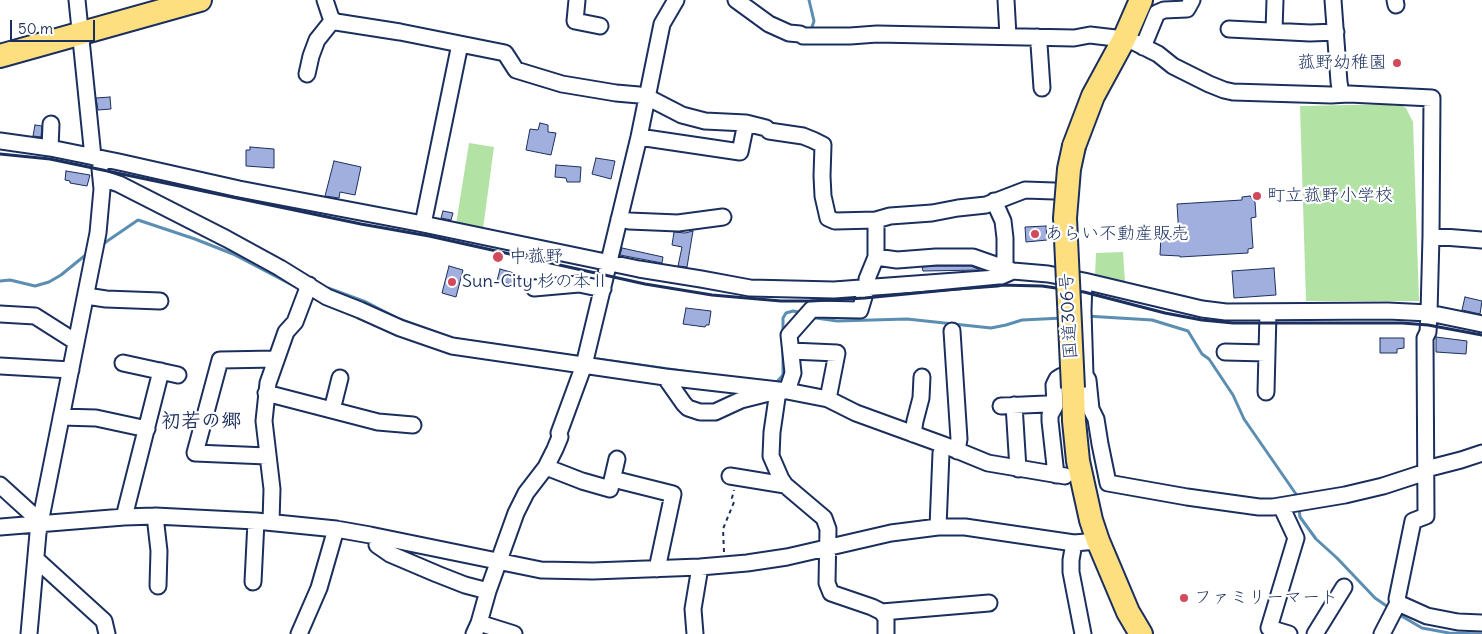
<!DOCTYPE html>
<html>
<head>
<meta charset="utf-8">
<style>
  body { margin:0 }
  #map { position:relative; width:1482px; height:634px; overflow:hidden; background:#fff; font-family:Delius,sans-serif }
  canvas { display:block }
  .scale { position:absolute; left:10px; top:20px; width:85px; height:22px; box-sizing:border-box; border:2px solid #1b2f5e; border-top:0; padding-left:6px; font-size:15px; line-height:18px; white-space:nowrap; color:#1b2f5e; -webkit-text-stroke:4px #fff; paint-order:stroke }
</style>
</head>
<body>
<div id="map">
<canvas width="1482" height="634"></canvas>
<div class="scale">50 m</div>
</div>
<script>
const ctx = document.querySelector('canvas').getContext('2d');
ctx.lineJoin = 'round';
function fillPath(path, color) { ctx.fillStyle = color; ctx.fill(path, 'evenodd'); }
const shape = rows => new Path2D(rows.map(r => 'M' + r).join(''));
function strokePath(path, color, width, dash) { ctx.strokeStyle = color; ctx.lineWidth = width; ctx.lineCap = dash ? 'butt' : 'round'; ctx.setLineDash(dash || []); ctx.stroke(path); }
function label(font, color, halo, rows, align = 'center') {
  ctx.font = font + ' Delius,"Klee One",sans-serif'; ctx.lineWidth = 4.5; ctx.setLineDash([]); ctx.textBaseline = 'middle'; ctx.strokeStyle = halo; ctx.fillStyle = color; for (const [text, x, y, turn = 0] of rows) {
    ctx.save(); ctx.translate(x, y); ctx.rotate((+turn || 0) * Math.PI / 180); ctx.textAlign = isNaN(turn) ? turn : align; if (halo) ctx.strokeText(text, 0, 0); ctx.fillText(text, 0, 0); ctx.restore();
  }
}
fillPath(shape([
  [1399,104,1406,108,1413,122,1419,301,1306,301,1300,106],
  [469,143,494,147,483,229,456,224],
  [1123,252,1125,282,1095,276,1096,253]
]), '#b2e3a4');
strokePath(shape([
  [809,0,814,21,812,27],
  [100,246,138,220,195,239,233,254,296,287],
  [0,281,10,280,35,286,49,282,61,275,88,253],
  [328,288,366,302,399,319,438,333],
  [811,316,816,318,837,321,907,319,991,328,1006,325,1022,320,1063,318],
  [1086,316,1152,320,1188,331,1202,354,1209,359,1233,395,1244,419,1298,497],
  [456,339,581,357],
  [590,358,690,372],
  [773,383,775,384,783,375,783,318,786,313,793,311,803,313],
  [1299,508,1300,517,1316,539,1337,558,1375,598,1391,609],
  [1398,614,1422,628,1449,633,1481,634]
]), '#5b8eb0', 3);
const building = shape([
  [110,97,111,109,98,110,96,98,110,97],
  [540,123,548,125,548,132,556,133,551,155,526,150,530,129,538,130,540,123],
  [35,125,42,126,41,137,33,136,35,125],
  [250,147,274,149,274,168,246,166,246,150,250,150,250,147],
  [596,158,615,161,611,179,592,174,596,158],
  [334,161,361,167,355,195,340,192,339,198,325,196,334,161],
  [556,165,581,167,580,182,567,182,566,178,555,177,556,165],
  [66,171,90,175,87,186,70,183,70,181,65,180,66,171],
  [1250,196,1255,202,1256,217,1251,218,1253,248,1248,249,1248,253,1180,257,1180,256,1160,255,1161,236,1179,237,1177,204,1242,200,1242,197,1250,196],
  [443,211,453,213,451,220,441,218,443,211],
  [1046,226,1047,240,1026,242,1025,227,1046,226],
  [693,231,687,267,678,266,682,247,672,245,674,232,685,233,693,231],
  [622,248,663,257,662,263,620,255,622,248],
  [449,266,463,270,456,297,442,293,449,266],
  [936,266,971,266,980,270,923,271,922,267,936,266],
  [1274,268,1276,295,1234,298,1232,271,1274,268],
  [500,269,514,273,511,284,497,281,500,269],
  [1465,297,1482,301,1480,314,1462,310,1465,297],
  [686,308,711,311,709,325,706,325,705,327,683,324,686,308],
  [1436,337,1467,341,1466,354,1436,352,1436,337],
  [1380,338,1404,338,1404,348,1397,349,1397,353,1380,353,1380,338]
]);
fillPath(building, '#a1afde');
strokePath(building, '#1b2f5e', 1);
const minor = shape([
  [77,0,93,157],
  [325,0,331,18,336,22,400,32,505,53,516,70,562,84,616,93,639,95,647,97,682,115,705,121,746,123,766,128,769,131,803,136,813,140,823,145,822,176,823,196,828,218,835,221,876,220],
  [577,0,575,21,600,26],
  [736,0,769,24,789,33,800,34,803,36,850,36,877,34,1074,38,1090,35,1124,39,1136,43,1158,54,1173,66,1209,84,1224,90,1233,92,1331,95,1349,94,1432,98,1431,236,1429,313,1428,332,1425,338,1426,516,1413,521,1397,599,1398,603,1382,634],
  [1006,0,1008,36],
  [1333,0,1339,82,1341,94],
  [1395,0,1396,5],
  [1229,29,1310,33,1336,32],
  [1274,31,1275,0],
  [1037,37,1039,44,1042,88],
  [1143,47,1157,13,1164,10,1187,9,1192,0],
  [307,74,311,56,317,40,333,20],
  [639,137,740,152,746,123],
  [0,141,50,148,119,162,239,189,423,224,639,269,701,279,750,288,834,290,997,278,1013,271,1048,274,1084,281,1202,309,1226,312,1388,311,1429,313,1482,324],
  [50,148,51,124],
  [101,178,119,184,227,239,280,268,327,297,360,310,400,328,452,346,665,377,787,391,828,399,856,413,944,445,988,463,1065,476],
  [994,201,1003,221,1005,238,1005,268],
  [619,219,629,221,678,223,723,217],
  [423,224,460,44],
  [1431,236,1482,240],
  [876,257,897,260,936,257,973,257,1013,271],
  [1084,281,1083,311,1085,375],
  [534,288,579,284,603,289],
  [86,296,106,299,160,301],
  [0,314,35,316,76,342],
  [952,331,959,439,957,451],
  [791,351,837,353,828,399],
  [1225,352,1267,353],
  [123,363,178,375],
  [0,366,71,370],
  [665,377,684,404,688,408,700,412,715,412,741,400,769,393],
  [778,391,772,432,771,456,781,479,785,485,824,518,828,529,827,583,831,593,872,607,882,612,989,603],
  [787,391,793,373,789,335,812,309,860,310,867,287,867,279,876,257,876,220,890,216,932,213,958,208,986,205,1025,190,1054,191],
  [1266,392,1268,313],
  [266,393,378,422,413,425],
  [1014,405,1018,469],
  [1001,406,1046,404],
  [332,410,340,378],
  [61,417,96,418,147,429],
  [913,434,915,421,921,398,922,377],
  [267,456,195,453,220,360,276,359],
  [546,467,582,481,610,489,617,459],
  [1426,469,1461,460,1482,453],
  [1056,475,1050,421,1050,415,1055,406,1054,385,1057,379,1062,376,1085,375,1088,380,1091,409,1096,419,1100,444,1108,483,1187,497,1259,507,1273,507,1345,495,1383,486,1426,472],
  [730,476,785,485],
  [613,479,673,494,657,569],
  [0,485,33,515],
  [1281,506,1296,538,1269,628,1289,634],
  [155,516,159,551,158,586],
  [124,517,161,371],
  [271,522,272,489,264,421,268,383,286,332,295,322,309,285],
  [0,527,124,517,155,516,256,521,336,529,370,535,541,570,593,571,700,567,747,563,787,557,891,533,938,527,965,527,1074,543,1098,541],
  [938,527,941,453,944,445],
  [1074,543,1071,560,1071,572,1083,634],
  [377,545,390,554,437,574,465,585,488,591],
  [37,560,104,621,107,634],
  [253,582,256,521],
  [1398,603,1427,616,1458,622,1482,623],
  [882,612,886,618,886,634],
  [479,623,514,634],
  [29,634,38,533,98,233,102,189,100,169],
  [299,634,319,588,336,529],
  [474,634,479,623,488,591,516,513,526,493,546,467,555,449,560,437,559,433,584,365,639,137,662,24,676,0],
  [695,634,693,609,700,567],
  [1315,634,1344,587]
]);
const highway = shape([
  [0,56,200,0],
  [1074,146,1093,96,1124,39,1141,0],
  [1073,388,1074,421,1078,461,1091,520,1098,541,1128,612,1141,634]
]);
strokePath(minor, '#1b2f5e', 19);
strokePath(highway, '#1b2f5e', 26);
strokePath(shape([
  [724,552,723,529,734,502,732,498,734,490]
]), '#1b2f5e', 2, [4, 4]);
strokePath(minor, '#fff', 15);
strokePath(highway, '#fedf80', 22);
strokePath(shape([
  [0,154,50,159,361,224,429,236,645,284,712,295,781,301,811,301,865,298,999,285,1042,286,1084,292,1165,313,1202,320,1233,323,1402,323,1428,325,1482,335]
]), '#1b2f5e', 3);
const highwayBridge = shape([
  [1073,388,1065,218,1069,169,1074,146]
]);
strokePath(highwayBridge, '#1b2f5e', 26, []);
strokePath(highwayBridge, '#fedf80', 22);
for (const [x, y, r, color] of [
  [1397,63,5,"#d1495b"],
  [1257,196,5,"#d1495b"],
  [1035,234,5,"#d1495b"],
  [498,257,6,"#d1495b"],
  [452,282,5,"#d1495b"],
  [1184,598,5,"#d1495b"]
]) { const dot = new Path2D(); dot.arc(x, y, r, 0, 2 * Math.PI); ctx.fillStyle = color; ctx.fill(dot); strokePath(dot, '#fff', 2); }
label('18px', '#1b2f5e', '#fff', [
  ["菰野幼稚園",1387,63,"right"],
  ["町立菰野小学校",1267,196],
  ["あらい不動産販売",1045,234],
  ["中菰野",509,257],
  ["Sun-City 杉の本Ⅱ",462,282],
  ["ファミリーマート",1194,598]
], 'left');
label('18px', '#1b2f5e', '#fff', [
  ["国道306号",1069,316,-93]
]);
label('bold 20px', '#1b2f5e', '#fff', [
  ["初若の郷",201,421]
]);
</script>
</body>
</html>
